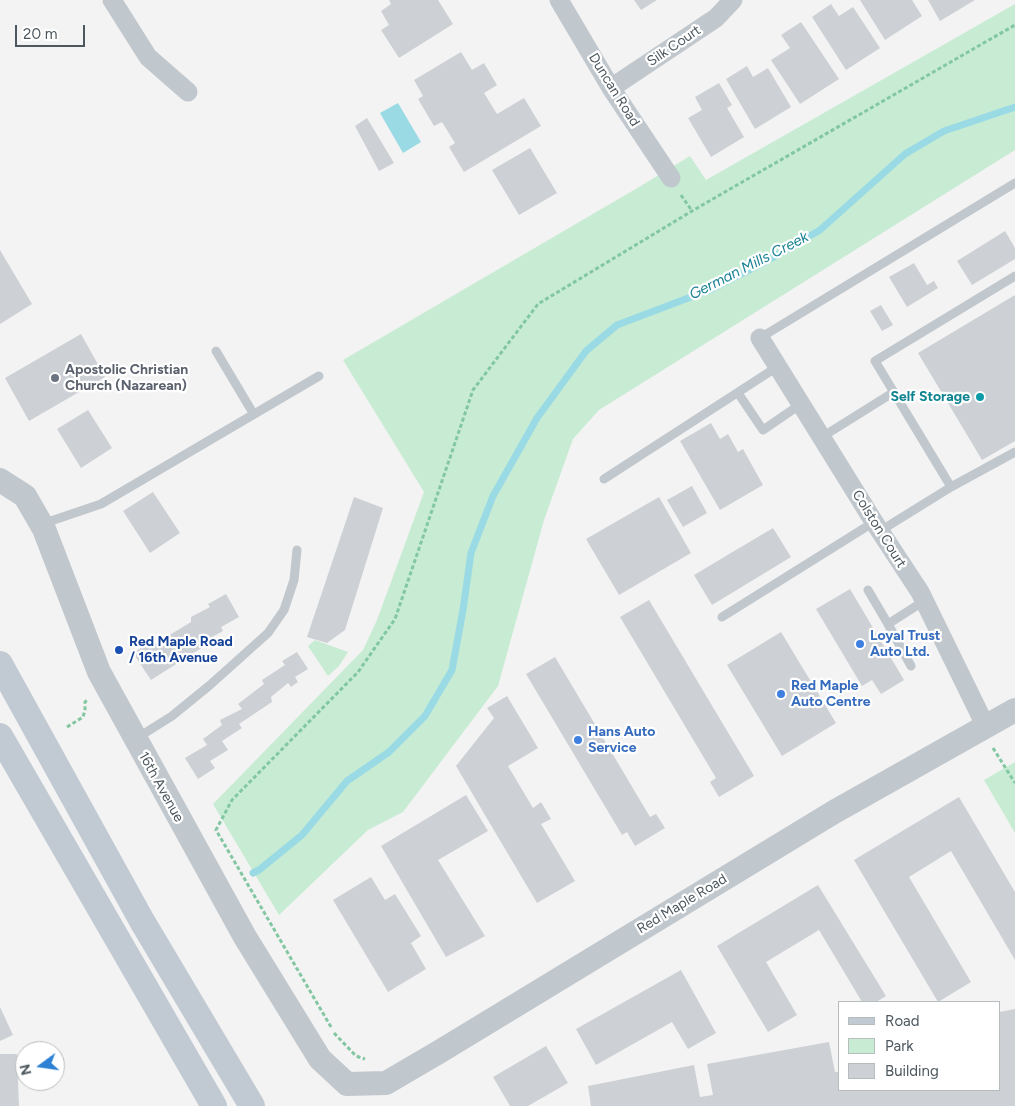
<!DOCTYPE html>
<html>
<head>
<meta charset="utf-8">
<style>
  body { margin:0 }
  #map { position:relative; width:1015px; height:1106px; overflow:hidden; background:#f4f3f3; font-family:Figtree,sans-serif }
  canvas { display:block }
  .legend { position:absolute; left:838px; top:1001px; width:162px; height:90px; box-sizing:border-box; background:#fff; border:1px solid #b7bcbf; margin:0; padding:6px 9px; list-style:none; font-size:15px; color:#4c575e }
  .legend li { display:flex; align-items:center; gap:10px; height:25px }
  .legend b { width:25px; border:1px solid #b7bcbf }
  .north { position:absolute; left:15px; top:1041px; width:50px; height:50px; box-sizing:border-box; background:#fff; border:1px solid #b7bcbf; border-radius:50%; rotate:256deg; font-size:14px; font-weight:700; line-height:20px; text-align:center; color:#4c575e }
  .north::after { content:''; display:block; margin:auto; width:18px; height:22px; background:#2d81d4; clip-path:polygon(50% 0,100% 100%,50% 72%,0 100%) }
  .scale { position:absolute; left:15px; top:25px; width:70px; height:22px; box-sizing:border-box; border:2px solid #4c575e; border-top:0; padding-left:6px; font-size:15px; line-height:18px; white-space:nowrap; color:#4c575e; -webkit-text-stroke:4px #fff; paint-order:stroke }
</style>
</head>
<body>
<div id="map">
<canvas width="1015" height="1106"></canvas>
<ul class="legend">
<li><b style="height:6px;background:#c1cad2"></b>Road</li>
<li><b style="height:14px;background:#c7ecd3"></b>Park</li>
<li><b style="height:14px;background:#cdd0d4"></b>Building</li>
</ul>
<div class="north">N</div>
<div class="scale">20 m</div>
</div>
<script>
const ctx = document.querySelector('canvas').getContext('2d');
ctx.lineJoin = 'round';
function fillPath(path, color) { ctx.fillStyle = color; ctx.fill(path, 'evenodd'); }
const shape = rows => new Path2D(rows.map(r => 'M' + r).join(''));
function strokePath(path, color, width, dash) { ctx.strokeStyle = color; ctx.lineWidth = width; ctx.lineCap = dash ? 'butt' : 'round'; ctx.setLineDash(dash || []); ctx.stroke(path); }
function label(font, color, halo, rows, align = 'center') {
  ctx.font = font + ' Figtree,sans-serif'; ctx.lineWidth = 4.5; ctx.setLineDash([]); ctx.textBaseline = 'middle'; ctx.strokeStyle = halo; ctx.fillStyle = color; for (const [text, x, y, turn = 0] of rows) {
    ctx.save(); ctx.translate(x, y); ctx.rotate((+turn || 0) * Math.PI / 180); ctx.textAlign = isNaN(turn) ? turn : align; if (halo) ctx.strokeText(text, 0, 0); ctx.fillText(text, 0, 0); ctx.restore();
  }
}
fillPath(shape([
  [1015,4,1015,150,599,410,573,439,544,520,498,686,403,812,368,830,279,915,213,804,363,650,377,620,424,492,343,360,639,187,690,156,706,180],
  [315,640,348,652,339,666,328,676,308,646],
  [1015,762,1015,833,984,780]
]), '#c7ecd3');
fillPath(shape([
  [398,103,421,142,403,153,380,113]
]), '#99dae5');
strokePath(shape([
  [253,873,259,870,302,835,347,781,389,752,425,716,452,670,463,610,471,553,493,496,537,418,586,351,617,325,712,289,765,262,820,230,905,154,944,131,1015,107]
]), '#99dae5', 7);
fillPath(shape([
  [389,0,438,0,453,24,399,58,381,30,389,25,381,11,391,4],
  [634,0,657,0,641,10],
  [860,0,912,0,922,16,885,40],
  [928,0,975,0,940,21],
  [831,4,839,16,853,7,880,48,846,70,812,17],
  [801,22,839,79,800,104,771,60,790,48,781,35],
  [461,52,472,70,484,63,497,85,484,93,497,114,524,98,541,126,464,172,449,147,455,143,442,122,434,126,418,99,423,96,414,80],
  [747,66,753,77,768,68,791,107,755,129,726,79],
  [719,83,732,105,727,108,744,137,711,157,688,118,702,110,695,97],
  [367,118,394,163,379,171,355,126],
  [530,148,557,193,519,215,492,170],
  [1005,231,1015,248,1015,259,972,285,957,261],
  [0,250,32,304,0,324],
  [914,263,927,285,934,281,938,288,907,307,889,277],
  [1015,295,1015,441,982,460,918,353],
  [881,305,893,325,882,331,870,311],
  [81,334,105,377,29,421,5,378],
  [88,410,112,448,81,468,57,429],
  [711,423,720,439,728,434,738,452,743,449,763,485,720,510,680,441],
  [692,486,707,513,683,527,667,500],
  [153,492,180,533,150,553,123,511],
  [354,497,383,508,345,630,327,643,307,637],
  [659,497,691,553,619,595,586,539],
  [773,528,791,557,712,605,694,575],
  [850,589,904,680,881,694,872,680,862,686,816,609],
  [226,594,239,617,221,627,223,631,203,642,203,647,151,680,133,653,151,642,153,645,191,622,191,617,210,607,208,604],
  [649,600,754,776,719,797,710,782,716,778,620,617],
  [781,632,836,723,782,756,727,665],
  [297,652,308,669,295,677,298,682,291,687,288,683,271,697,272,702,239,724,242,728,222,741,228,750,210,761,215,768,198,779,185,758,207,745,203,739,222,725,220,720,242,709,238,704,264,684,262,680,285,665,282,661],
  [555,657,650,817,656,814,665,828,635,846,627,832,622,835,526,674],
  [507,696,538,748,508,766,533,808,541,802,551,819,541,824,575,881,537,903,456,766,494,718,487,708],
  [466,795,488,831,438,860,485,936,446,957,381,846],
  [959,797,1015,892,1015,960,951,851,909,877,971,982,938,1002,854,860],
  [371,877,385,900,395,894,421,936,411,943,426,969,388,992,333,900],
  [818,885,886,996,876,1002,862,1002,819,930,766,962,797,1015,768,1032,717,946],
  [681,970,716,1033,688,1049,672,1022,596,1065,576,1029],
  [0,1007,13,1035,0,1041],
  [1015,1009,1015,1106,591,1106,588,1086,694,1065,700,1097,713,1095,707,1064,829,1042,835,1072,839,1072,839,1090,999,1090,999,1012],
  [546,1046,568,1083,528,1106,510,1106,493,1077],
  [0,1054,17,1054,19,1106,0,1106]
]), '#cdd0d4');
strokePath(shape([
  [681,195,692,211],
  [67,727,83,717,85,710,85,702,88,699],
  [993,748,1015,783],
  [331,1027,216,830,232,800,358,672,395,619,473,390,538,304,692,211,1015,25],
  [334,1033,356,1056,365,1059]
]), '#82c7a1', 3, [4, 2.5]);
strokePath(shape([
  [760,338,1015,183],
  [216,351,253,413],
  [738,393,763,430,801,404],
  [822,437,894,392],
  [604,479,777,367],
  [951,487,1015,452],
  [42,524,101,504,319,376],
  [880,531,951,487,875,361,1015,276],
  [868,590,888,624,924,601],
  [722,617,874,522],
  [888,624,911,666],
  [137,738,172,716,210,685,268,633,284,610,294,580,297,550]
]), '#c0c7cd', 9);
strokePath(shape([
  [112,0,148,57,188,92],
  [559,0,611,88,671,178],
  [611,88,716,18,733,0],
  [760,338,874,522,920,592,986,727]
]), '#c0c7cd', 19);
strokePath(shape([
  [0,480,25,496,44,529,99,672,245,937,320,1059,347,1084,386,1083,439,1052,834,812,1015,710]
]), '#c0c7cd', 24);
strokePath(shape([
  [0,664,142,921,252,1106],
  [0,736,214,1106]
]), '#c1cad2', 26);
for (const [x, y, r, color] of [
  [55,378,5,"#6b7280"],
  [980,397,5,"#0f9aa8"],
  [860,644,5,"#3f7fe0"],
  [119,650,5,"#1a4fb4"],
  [781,694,5,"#3f7fe0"],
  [578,740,5,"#3f7fe0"]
]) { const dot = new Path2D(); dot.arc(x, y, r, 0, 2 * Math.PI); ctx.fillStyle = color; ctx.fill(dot); strokePath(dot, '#fff', 2); }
label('14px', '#4c575e', '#fff', [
  ["Silk Court",674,46,-34],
  ["Duncan Road",614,90,58],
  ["Colston Court",879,529,58],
  ["16th Avenue",161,787,61],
  ["Red Maple Road",682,904,-31]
]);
label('bold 14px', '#5b616d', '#fff', [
  ["Apostolic Christian",65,370],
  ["Church (Nazarean)",65,386]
], 'left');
label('bold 14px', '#0d838f', '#fff', [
  ["Self Storage",970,397]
], 'right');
label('bold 14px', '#366cbe', '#fff', [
  ["Loyal Trust",870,636],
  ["Auto Ltd.",870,652],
  ["Red Maple",791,686],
  ["Auto Centre",791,702],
  ["Hans Auto",588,732],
  ["Service",588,748]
], 'left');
label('bold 14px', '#164399', '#fff', [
  ["Red Maple Road",129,642],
  ["/ 16th Avenue",129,658]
], 'left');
label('italic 15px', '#1a8294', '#fff', [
  ["German Mills Creek",749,266,-27]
]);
</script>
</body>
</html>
